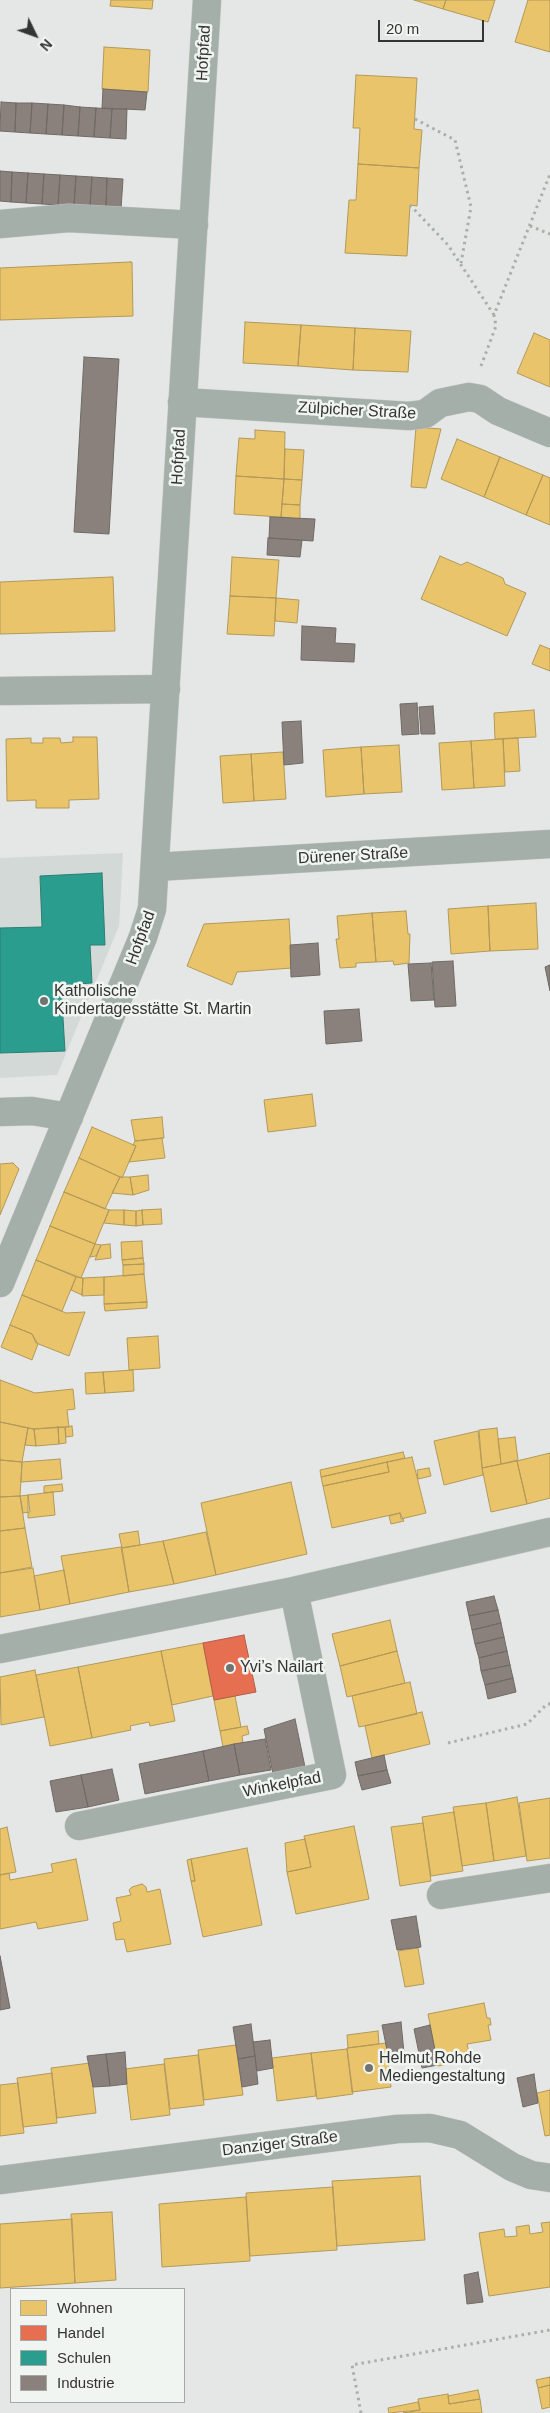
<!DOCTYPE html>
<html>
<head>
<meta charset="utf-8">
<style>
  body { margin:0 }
  #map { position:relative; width:550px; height:2413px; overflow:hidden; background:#e4e7e5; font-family:Arial,sans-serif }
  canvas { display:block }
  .legend { position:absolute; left:10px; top:2288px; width:175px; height:115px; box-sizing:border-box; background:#f0f5f2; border:1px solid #a4a8a6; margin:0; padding:6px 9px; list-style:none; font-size:15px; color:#333433 }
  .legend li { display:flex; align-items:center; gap:10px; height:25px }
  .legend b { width:25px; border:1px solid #a4a8a6 }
  .north { position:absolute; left:10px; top:10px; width:50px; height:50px; -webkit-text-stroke:4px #f0f5f2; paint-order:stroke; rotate:132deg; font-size:14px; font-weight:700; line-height:20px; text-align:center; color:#333433 }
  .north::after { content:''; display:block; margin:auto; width:18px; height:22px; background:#333433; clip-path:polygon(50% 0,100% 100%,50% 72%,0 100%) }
  .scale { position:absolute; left:378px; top:20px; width:106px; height:22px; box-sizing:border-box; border:2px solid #333433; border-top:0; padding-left:6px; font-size:15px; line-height:18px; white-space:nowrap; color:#333433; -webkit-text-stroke:4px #f0f5f2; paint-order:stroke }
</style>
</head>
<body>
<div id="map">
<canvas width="550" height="2413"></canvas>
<ul class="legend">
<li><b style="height:14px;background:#e9c46a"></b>Wohnen</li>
<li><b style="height:14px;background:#e76f51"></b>Handel</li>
<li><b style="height:14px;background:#2a9d8f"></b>Schulen</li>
<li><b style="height:14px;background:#8a817c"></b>Industrie</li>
</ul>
<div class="north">N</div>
<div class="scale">20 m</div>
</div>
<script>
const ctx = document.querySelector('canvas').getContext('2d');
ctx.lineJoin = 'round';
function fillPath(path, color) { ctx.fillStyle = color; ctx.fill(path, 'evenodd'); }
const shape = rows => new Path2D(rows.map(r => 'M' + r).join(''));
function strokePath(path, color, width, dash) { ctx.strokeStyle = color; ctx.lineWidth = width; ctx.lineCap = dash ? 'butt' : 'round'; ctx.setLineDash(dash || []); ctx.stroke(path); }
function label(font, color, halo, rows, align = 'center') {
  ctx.font = font + ' Arial,sans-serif'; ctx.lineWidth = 5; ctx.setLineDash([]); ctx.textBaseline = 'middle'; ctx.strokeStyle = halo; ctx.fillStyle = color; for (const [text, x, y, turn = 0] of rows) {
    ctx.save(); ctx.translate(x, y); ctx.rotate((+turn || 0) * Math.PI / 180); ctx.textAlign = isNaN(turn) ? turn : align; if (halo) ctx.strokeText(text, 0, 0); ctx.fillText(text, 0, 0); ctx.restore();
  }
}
fillPath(shape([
  [123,853,119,926,57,1075,0,1078,0,858]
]), '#d2d9d6');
const homes = shape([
  [111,0,153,0,152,9,110,6,111,0],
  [414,0,446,0,443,9,414,0],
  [446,0,495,0,488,22,443,9,446,0],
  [528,0,550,0,550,52,515,42,528,0],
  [104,47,150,50,148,92,102,89,104,47],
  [356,75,417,78,414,129,422,130,419,168,358,164,360,128,353,128,356,75],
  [358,164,419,168,417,206,410,205,407,256,345,253,349,200,356,200,358,164],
  [130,262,132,262,133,316,0,320,0,268,130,262],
  [245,322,301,325,298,366,243,363,245,322],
  [301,325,355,328,353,370,298,366,301,325],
  [355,328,411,331,408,372,353,370,355,328],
  [534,333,550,340,550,387,517,373,534,333],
  [416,427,441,429,426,488,411,487,416,427],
  [255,430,285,432,284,479,236,476,239,438,255,439,255,430],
  [457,439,500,457,484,497,441,479,457,439],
  [285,449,304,450,302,480,284,479,285,449],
  [500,457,543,475,526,515,484,497,500,457],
  [543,475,550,478,550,525,526,515,543,475],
  [236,476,284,479,281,517,234,514,236,476],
  [284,479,302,480,300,505,282,504,284,479],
  [282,504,300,505,300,519,281,517,282,504],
  [440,556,461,565,467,562,503,578,505,584,526,593,507,636,421,599,440,556],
  [232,557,279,560,276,598,230,596,232,557],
  [112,577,113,577,115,631,0,634,0,582,112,577],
  [230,596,276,598,274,636,227,634,230,596],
  [276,598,299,600,297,623,275,621,276,598],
  [540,645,550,649,550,671,532,664,540,645],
  [534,710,536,737,495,739,494,713,534,710],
  [73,737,97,737,99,799,69,800,69,808,36,808,36,800,7,801,6,739,31,738,31,743,43,743,43,738,60,738,61,743,73,742,73,737],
  [518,738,520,771,505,772,503,739,518,738],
  [503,739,505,786,474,788,471,741,503,739],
  [471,741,474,788,442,790,439,743,471,741],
  [399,745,402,792,364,794,361,747,399,745],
  [361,747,364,794,326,797,323,750,361,747],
  [283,752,286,799,254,801,251,754,283,752],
  [251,754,254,801,223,803,220,756,251,754],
  [536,903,538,949,490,951,488,906,536,903],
  [488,906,490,951,451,954,448,909,488,906],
  [406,911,408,934,410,934,409,963,394,965,393,961,376,962,372,913,406,911],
  [372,913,376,962,356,963,356,967,340,968,336,939,339,939,337,916,372,913],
  [289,919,292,968,237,972,232,985,187,966,204,924,289,919],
  [312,1094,316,1126,268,1132,264,1100,312,1094],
  [162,1117,164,1138,135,1141,131,1120,162,1117],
  [92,1127,136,1146,122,1178,79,1158,92,1127],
  [162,1138,165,1158,129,1162,136,1146,133,1145,135,1141,162,1138],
  [79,1158,120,1177,105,1209,64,1192,79,1158],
  [13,1163,19,1169,0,1215,0,1164,13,1163],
  [148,1175,149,1190,133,1195,130,1177,148,1175],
  [120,1177,130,1177,133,1195,112,1193,120,1177],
  [64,1192,109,1210,95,1244,50,1226,64,1192],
  [161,1209,162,1224,143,1225,142,1210,161,1209],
  [109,1210,124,1210,124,1225,104,1223,109,1210],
  [124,1210,136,1211,136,1226,124,1225,124,1210],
  [142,1210,143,1225,136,1226,136,1211,142,1210],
  [50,1226,95,1244,81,1278,36,1260,50,1226],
  [142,1241,143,1258,122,1260,121,1242,142,1241],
  [95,1244,101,1245,96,1256,90,1257,95,1244],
  [110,1244,111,1258,95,1260,101,1245,110,1244],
  [143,1258,144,1264,123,1265,122,1260,143,1258],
  [36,1260,76,1277,62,1311,22,1295,36,1260],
  [144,1264,144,1274,123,1276,123,1265,144,1264],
  [144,1274,147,1302,104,1304,104,1277,144,1274],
  [76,1277,83,1278,82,1295,71,1290,76,1277],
  [104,1277,104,1295,82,1296,83,1278,104,1277],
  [22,1295,66,1313,85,1312,69,1356,36,1343,32,1334,10,1325,22,1295],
  [147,1302,147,1308,105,1311,104,1304,147,1302],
  [10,1325,32,1334,38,1344,32,1360,1,1347,10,1325],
  [158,1336,160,1368,129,1370,127,1338,158,1336],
  [133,1370,134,1391,105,1393,103,1372,133,1370],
  [103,1372,105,1393,86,1394,85,1373,103,1372],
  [0,1380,35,1393,73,1389,75,1409,67,1410,69,1427,34,1429,0,1422,0,1380],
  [0,1422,28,1428,22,1462,0,1460,0,1422],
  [72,1426,73,1436,66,1437,65,1427,72,1426],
  [58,1427,65,1427,66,1443,59,1444,58,1427],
  [58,1427,59,1444,36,1446,34,1429,58,1427],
  [28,1428,34,1429,36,1446,25,1445,28,1428],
  [497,1428,501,1464,482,1468,479,1430,497,1428],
  [478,1431,483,1475,444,1485,434,1441,478,1431],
  [515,1437,518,1460,501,1464,498,1439,515,1437],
  [403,1452,405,1458,321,1477,320,1470,403,1452],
  [550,1453,550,1498,527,1504,517,1461,550,1453],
  [412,1457,426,1513,401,1519,400,1513,332,1528,323,1486,389,1472,387,1462,412,1457],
  [60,1459,62,1479,21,1482,22,1462,60,1459],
  [0,1460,22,1462,20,1496,0,1497,0,1460],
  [517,1461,527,1504,491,1512,482,1468,517,1461],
  [387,1462,389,1472,323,1486,321,1477,387,1462],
  [429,1468,431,1476,418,1479,417,1470,429,1468],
  [291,1482,307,1554,216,1575,201,1503,291,1482],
  [62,1484,63,1491,44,1493,44,1486,62,1484],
  [53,1492,55,1515,28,1518,28,1495,53,1492],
  [28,1495,30,1512,23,1513,20,1496,28,1495],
  [20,1496,25,1528,0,1531,0,1497,20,1496],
  [400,1513,404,1521,391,1524,389,1516,400,1513],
  [25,1528,32,1567,0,1573,0,1531,25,1528],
  [138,1531,140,1545,122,1548,119,1534,138,1531],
  [206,1532,216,1575,174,1584,163,1541,206,1532],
  [163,1541,174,1584,129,1592,122,1548,163,1541],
  [121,1547,129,1592,70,1604,61,1556,121,1547],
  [33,1568,40,1610,0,1617,0,1573,33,1568],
  [64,1570,70,1604,40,1610,34,1576,64,1570],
  [390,1620,397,1651,340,1666,332,1634,390,1620],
  [203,1643,213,1696,172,1705,161,1651,203,1643],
  [161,1651,175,1721,150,1726,149,1722,130,1726,131,1730,92,1738,78,1667,161,1651],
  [397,1651,405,1683,347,1697,340,1666,397,1651],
  [78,1667,92,1738,50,1746,36,1675,78,1667],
  [35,1670,44,1717,1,1725,0,1677,35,1670],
  [410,1682,417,1714,359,1727,352,1696,410,1682],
  [235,1696,241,1727,220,1731,214,1700,235,1696],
  [422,1712,430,1744,372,1758,365,1726,422,1712],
  [247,1726,249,1734,242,1736,243,1743,223,1747,220,1731,247,1726],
  [517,1797,526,1856,494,1861,486,1803,517,1797],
  [550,1798,550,1858,527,1861,519,1803,550,1798],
  [486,1803,494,1861,462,1866,453,1807,486,1803],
  [454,1812,463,1871,431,1876,422,1817,454,1812],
  [423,1823,431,1881,400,1886,391,1827,423,1823],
  [354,1826,369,1899,296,1914,287,1872,311,1867,304,1836,354,1826],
  [7,1827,16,1872,0,1875,0,1829,7,1827],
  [305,1839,311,1867,287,1872,285,1843,305,1839],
  [247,1848,262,1925,203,1937,191,1881,195,1881,191,1859,247,1848],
  [76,1859,88,1920,38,1929,36,1922,0,1929,0,1875,9,1873,10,1880,53,1872,51,1864,76,1859],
  [191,1859,195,1881,191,1881,187,1860,191,1859],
  [142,1884,146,1887,147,1892,160,1889,171,1944,127,1952,124,1939,116,1940,113,1923,121,1921,116,1898,131,1895,129,1890,132,1887,142,1884],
  [418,1948,424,1984,405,1987,398,1951,418,1948],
  [484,2003,487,2018,490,2018,491,2025,488,2025,491,2040,467,2044,471,2060,438,2066,428,2014,484,2003],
  [378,2031,379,2044,348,2048,347,2035,378,2031],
  [386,2043,391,2087,352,2092,347,2048,386,2043],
  [236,2045,243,2095,204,2100,198,2050,236,2045],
  [347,2049,353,2094,317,2099,311,2053,347,2049],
  [311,2053,316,2096,277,2101,272,2058,311,2053],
  [198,2055,204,2105,170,2109,164,2059,198,2055],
  [90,2063,96,2113,57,2118,51,2068,90,2063],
  [164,2064,170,2115,131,2120,125,2069,164,2064],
  [52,2073,57,2123,23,2127,17,2078,52,2073],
  [18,2083,24,2133,0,2136,0,2085,18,2083],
  [550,2090,550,2135,545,2136,537,2093,550,2090],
  [420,2176,425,2240,337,2246,332,2181,420,2176],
  [333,2187,337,2250,250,2256,246,2193,333,2187],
  [246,2197,250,2261,162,2267,159,2204,246,2197],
  [112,2212,116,2280,75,2283,71,2214,112,2212],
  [72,2219,75,2283,0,2288,0,2224,72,2219],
  [550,2222,550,2287,489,2296,479,2233,504,2229,505,2237,517,2236,516,2227,529,2225,530,2234,543,2232,541,2223,550,2222],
  [550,2377,550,2385,538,2388,536,2380,550,2377],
  [550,2385,550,2407,542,2409,538,2388,550,2385],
  [478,2390,480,2399,449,2404,448,2396,478,2390],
  [448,2394,449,2404,480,2399,482,2413,403,2413,420,2410,418,2399,448,2394],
  [418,2402,420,2410,389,2413,388,2408,418,2402]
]);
fillPath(homes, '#e9c46a');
strokePath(homes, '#b2995a', 1);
const shops = shape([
  [244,1635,256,1692,214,1700,203,1643,244,1635]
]);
fillPath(shops, '#e76f51');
strokePath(shops, '#b15d48', 1);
const schools = shape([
  [102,873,105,945,90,945,92,983,61,985,65,1051,0,1053,0,928,42,927,40,876,102,873]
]);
fillPath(schools, '#2a9d8f');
strokePath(schools, '#2d7e73', 1);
const industry = shape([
  [103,89,147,92,145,110,102,108,103,89],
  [1,102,16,103,15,132,0,131,1,102],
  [16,103,32,103,30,133,15,132,16,103],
  [32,103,48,104,46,134,30,133,32,103],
  [48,104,64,105,62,135,46,134,48,104],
  [64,105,80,107,78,136,62,135,64,105],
  [80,107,96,108,94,137,78,136,80,107],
  [96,108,112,109,110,138,94,137,96,108],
  [112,109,127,109,126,139,110,138,112,109],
  [0,171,12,172,11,202,0,201,0,171],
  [12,172,28,173,26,203,11,202,12,172],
  [28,173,44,174,42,204,26,203,28,173],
  [44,174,60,175,58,205,42,204,44,174],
  [60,175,76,176,74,206,58,205,60,175],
  [76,176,92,177,90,206,74,206,76,176],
  [92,177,107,178,106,208,90,206,92,177],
  [107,178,123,179,121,209,106,208,107,178],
  [84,357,119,359,109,534,74,532,84,357],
  [270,517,315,519,313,541,269,538,270,517],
  [268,538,302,540,300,557,267,555,268,538],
  [302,626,336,628,335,643,355,644,354,662,301,660,302,626],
  [417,703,419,734,402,735,400,704,417,703],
  [433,706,435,734,421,734,419,707,433,706],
  [301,721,303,763,284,765,282,722,301,721],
  [318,943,320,975,291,977,290,945,318,943],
  [453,961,456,1006,435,1007,432,962,453,961],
  [431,963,434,1000,411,1001,408,964,431,963],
  [550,965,550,991,545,967,550,965],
  [359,1009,362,1041,326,1044,324,1011,359,1009],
  [494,1596,498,1610,469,1616,466,1602,494,1596],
  [498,1610,501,1623,472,1630,469,1616,498,1610],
  [501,1623,504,1637,475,1644,472,1630,501,1623],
  [504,1637,507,1651,479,1658,475,1644,504,1637],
  [507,1651,510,1665,481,1671,479,1658,507,1651],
  [510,1665,513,1678,485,1685,481,1671,510,1665],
  [513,1678,516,1692,488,1699,485,1685,513,1678],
  [295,1719,305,1767,273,1774,264,1729,295,1719],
  [265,1739,271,1770,240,1775,234,1744,265,1739],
  [234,1744,240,1775,209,1781,203,1751,234,1744],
  [203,1751,209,1781,145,1794,139,1764,203,1751],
  [384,1755,387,1770,358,1776,355,1762,384,1755],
  [112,1769,119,1800,88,1807,81,1775,112,1769],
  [387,1770,391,1783,362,1790,358,1776,387,1770],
  [81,1775,88,1807,56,1812,50,1781,81,1775],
  [416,1916,421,1947,397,1950,391,1920,416,1916],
  [0,1956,10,2008,0,2010,0,1956],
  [401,2022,404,2053,388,2055,382,2025,401,2022],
  [251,2024,255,2056,238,2059,233,2027,251,2024],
  [430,2025,438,2065,422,2068,414,2029,430,2025],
  [270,2040,273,2068,257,2071,253,2042,270,2040],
  [125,2052,127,2084,110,2086,106,2054,125,2052],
  [106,2054,110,2086,93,2087,87,2056,106,2054],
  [255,2056,258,2084,242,2087,238,2059,255,2056],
  [534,2074,538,2103,523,2107,517,2078,534,2074],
  [478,2272,483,2302,467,2304,464,2275,478,2272]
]);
fillPath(industry, '#8a817c');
strokePath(industry, '#706a66', 1);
const street = shape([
  [0,224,69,218,194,225],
  [182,402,409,416,425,414,440,403,469,397,480,399,498,411,550,433],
  [0,691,166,689],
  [155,867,550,844],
  [0,1112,32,1111,69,1117],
  [0,1283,143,937,152,909,207,0],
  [0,1649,294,1591,550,1532],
  [79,1826,332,1775,294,1591],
  [441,1895,550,1878],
  [0,2180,397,2129,430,2128,460,2135,512,2167,531,2175,550,2178]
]);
strokePath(street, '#c1c2c1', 29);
strokePath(shape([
  [415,119,455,140,471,207,461,263],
  [410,205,448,245,494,315],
  [530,226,550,234],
  [481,366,496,326,494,315,550,174],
  [448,1743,527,1724,547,1704,550,1704],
  [361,2413,352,2365,550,2330]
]), '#a8b0aa', 3, [2.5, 4]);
strokePath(street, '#a3afa8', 28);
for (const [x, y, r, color] of [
  [44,1001,5,"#717371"],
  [230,1668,5,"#717371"],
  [369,2068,5,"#717371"]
]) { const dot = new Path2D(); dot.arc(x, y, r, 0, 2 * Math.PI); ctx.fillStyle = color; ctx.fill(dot); strokePath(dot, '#f0f5f2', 2); }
label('16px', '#333433', '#f0f5f2', [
  ["Hofpfad",204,53,-87],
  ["Zülpicher Straße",357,411,3],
  ["Hofpfad",179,457,-87],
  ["Dürener Straße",353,856,-3],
  ["Hofpfad",141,938,-70],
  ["Winkelpfad",282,1785,-11],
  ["Danziger Straße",280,2144,-7]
]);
label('16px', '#333433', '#f0f5f2', [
  ["Katholische",54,992],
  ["Kindertagesstätte St. Martin",54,1010],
  ["Yvi’s Nailart",240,1668],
  ["Helmut Rohde",379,2059],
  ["Mediengestaltung",379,2077]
], 'left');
</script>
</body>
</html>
